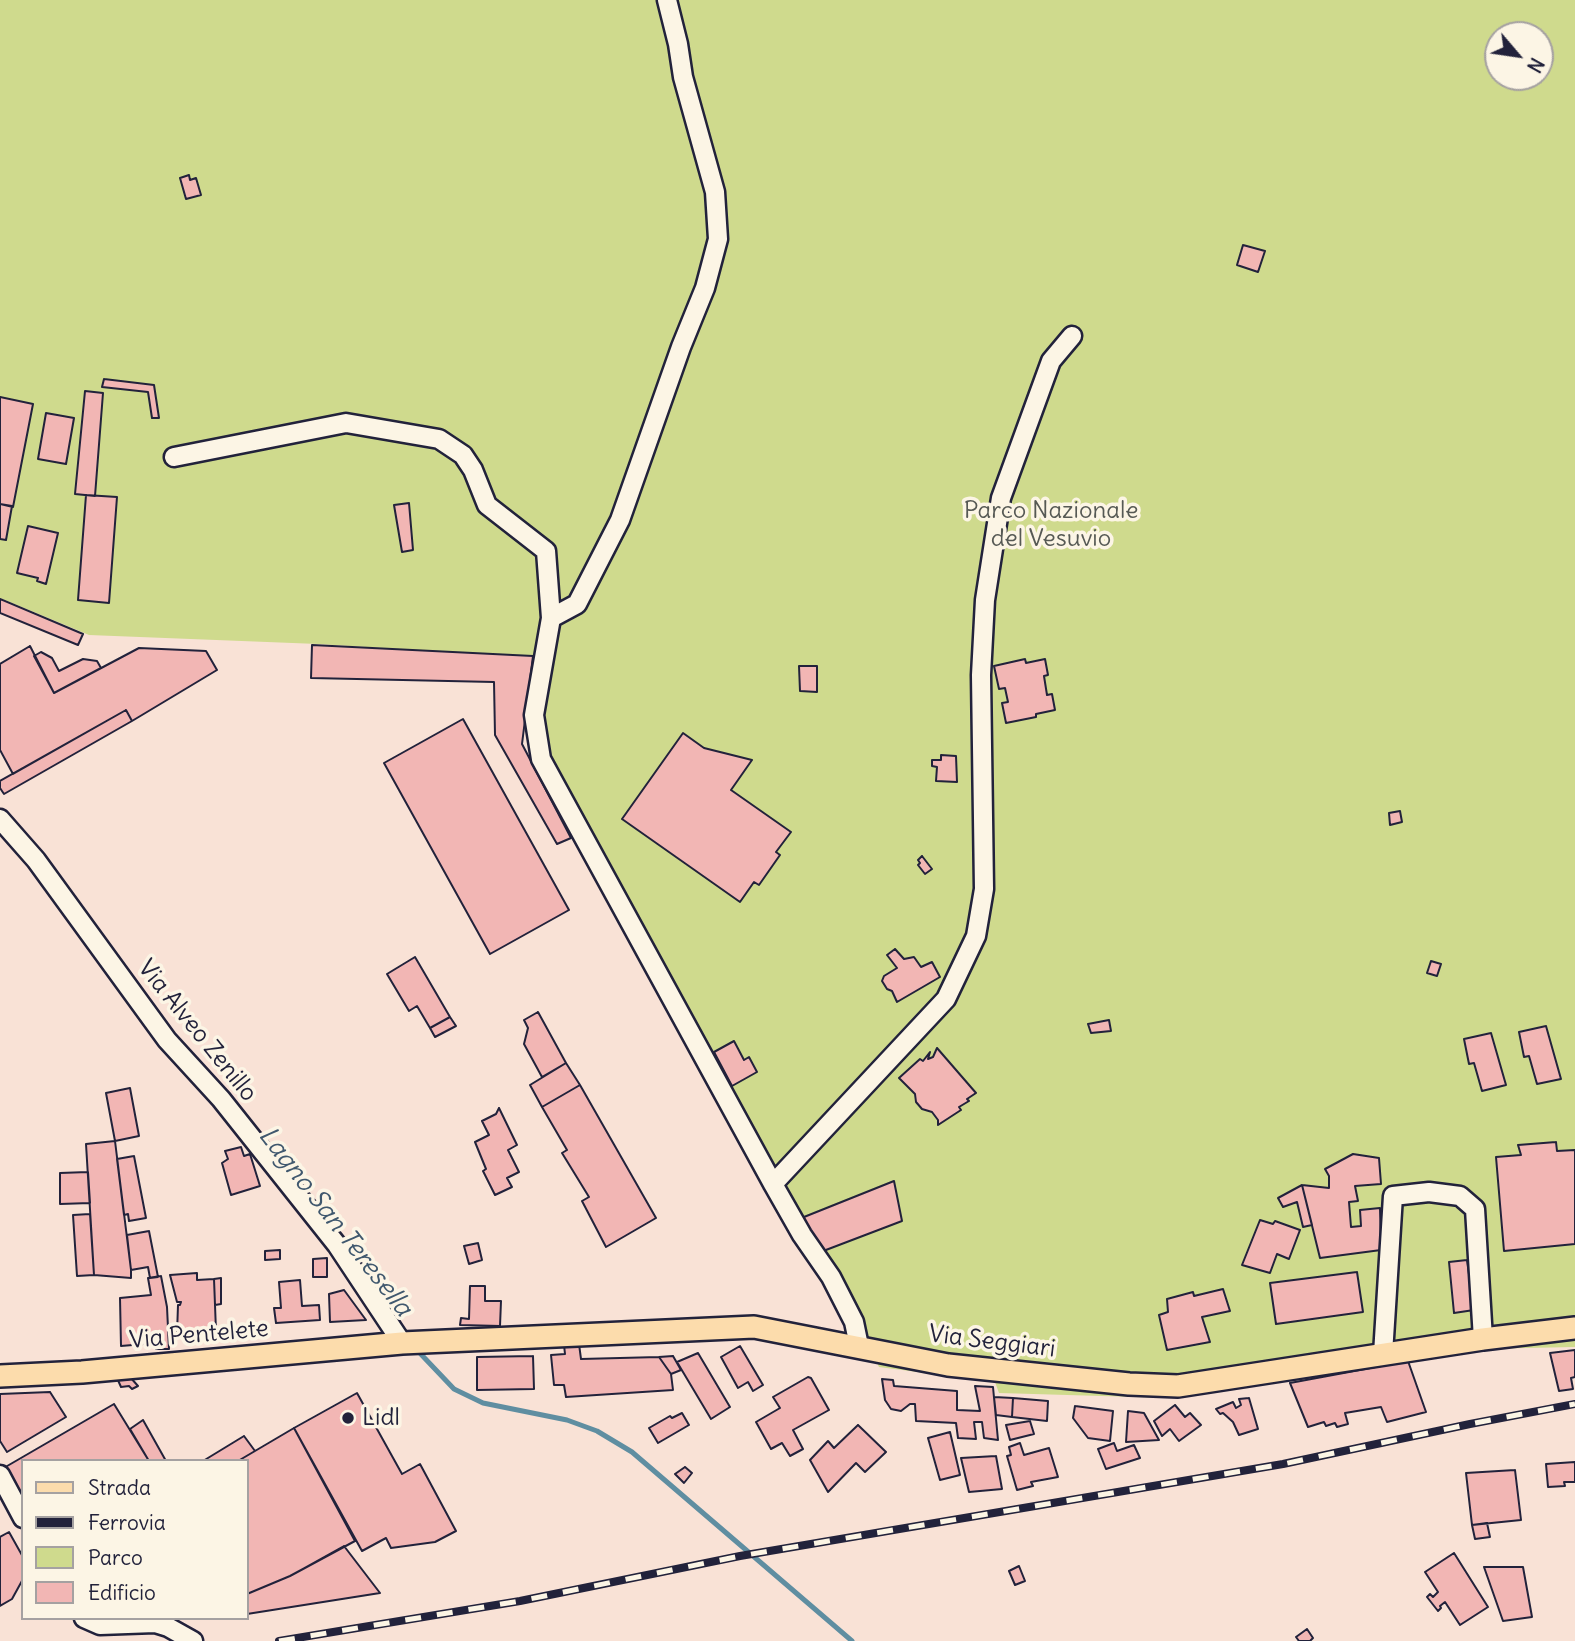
<!DOCTYPE html>
<html>
<head>
<meta charset="utf-8">
<style>
  body { margin:0 }
  #map { position:relative; width:1575px; height:1641px; overflow:hidden; background:#f9e2d6; font-family:Delius,sans-serif }
  canvas { display:block }
  .legend { position:absolute; left:21px; top:1459px; width:228px; height:161px; box-sizing:border-box; background:#fcf5e5; border:2px solid #a5a1a1; margin:0; padding:9px 12px; list-style:none; font-size:21px; color:#22223b }
  .legend li { display:flex; align-items:center; gap:14px; height:35px }
  .legend b { width:35px; border:2px solid #a5a1a1 }
  .north { position:absolute; left:1484px; top:21px; width:70px; height:70px; box-sizing:border-box; background:#fcf5e5; border:2px solid #a5a1a1; border-radius:50%; rotate:119deg; font-size:19px; font-weight:700; line-height:28px; text-align:center; color:#22223b }
  .north::after { content:''; display:block; margin:auto; width:24px; height:32px; background:#22223b; clip-path:polygon(50% 0,100% 100%,50% 72%,0 100%) }
</style>
</head>
<body>
<div id="map">
<canvas width="1575" height="1641"></canvas>
<ul class="legend">
<li><b style="height:9px;background:#fcdcac"></b>Strada</li>
<li><b style="height:9px;background:#22223b"></b>Ferrovia</li>
<li><b style="height:19px;background:#cfda8d"></b>Parco</li>
<li><b style="height:19px;background:#f2b6b4"></b>Edificio</li>
</ul>
<div class="north">N</div>
</div>
<script>
const ctx = document.querySelector('canvas').getContext('2d');
ctx.lineJoin = 'round';
function fillPath(path, color) { ctx.fillStyle = color; ctx.fill(path, 'evenodd'); }
const shape = rows => new Path2D(rows.map(r => 'M' + r).join(''));
function strokePath(path, color, width, dash) { ctx.strokeStyle = color; ctx.lineWidth = width; ctx.lineCap = dash ? 'butt' : 'round'; ctx.setLineDash(dash || []); ctx.stroke(path); }
function label(font, color, halo, rows, align = 'center') {
  ctx.font = font + ' Delius,sans-serif'; ctx.lineWidth = 7; ctx.setLineDash([]); ctx.textBaseline = 'middle'; ctx.strokeStyle = halo; ctx.fillStyle = color; for (const [text, x, y, turn = 0] of rows) {
    ctx.save(); ctx.translate(x, y); ctx.rotate((+turn || 0) * Math.PI / 180); ctx.textAlign = isNaN(turn) ? turn : align; if (halo) ctx.strokeText(text, 0, 0); ctx.fillText(text, 0, 0); ctx.restore();
  }
}
fillPath(shape([
  [0,0,1575,0,1575,1347,1477,1349,1408,1355,1287,1380,1170,1398,999,1393,995,1382,879,1367,847,1297,532,740,543,658,318,644,89,635,0,598],
  [1498,35,1540,35,1540,77,1498,77]
]), '#cfda8d');
strokePath(shape([
  [416,1349,454,1389,483,1403,567,1420,597,1431,632,1452,852,1641]
]), '#5f8ea1', 5);
const building = shape([
  [189,175,190,180,196,178,201,195,186,199,180,178,189,175],
  [1243,245,1265,251,1258,272,1237,265,1243,245],
  [104,379,154,385,159,418,152,418,148,392,102,387,104,379],
  [85,391,103,393,95,496,75,494,85,391],
  [0,397,33,404,13,507,0,504,0,397],
  [46,413,74,418,66,464,38,459,46,413],
  [86,495,117,497,109,603,78,600,86,495],
  [409,503,413,550,402,552,394,505,409,503],
  [0,504,12,506,6,540,0,539,0,504],
  [28,526,58,533,46,584,37,581,38,578,17,573,28,526],
  [0,599,83,634,78,645,0,613,0,599],
  [312,645,533,656,522,744,571,838,557,844,495,735,494,682,311,678,312,645],
  [30,646,54,693,139,648,206,651,217,670,132,721,126,710,13,774,0,750,0,664,30,646],
  [41,652,52,658,59,671,83,659,97,661,101,668,54,693,34,656,41,652],
  [1025,659,1026,663,1045,659,1048,675,1044,676,1047,695,1052,694,1055,710,1036,714,1036,717,1006,723,1002,703,1008,702,1005,688,999,689,994,666,1025,659],
  [799,666,817,666,817,692,800,691,799,666],
  [126,710,132,721,4,794,0,788,0,781,126,710],
  [463,719,569,910,490,954,384,763,463,719],
  [683,733,704,748,752,760,731,790,791,832,776,852,780,855,759,885,754,882,740,902,622,819,683,733],
  [941,755,956,756,957,782,936,781,937,767,932,766,932,760,941,760,941,755],
  [1400,811,1402,822,1390,825,1389,813,1400,811],
  [922,856,932,869,925,874,918,865,920,863,918,860,922,856],
  [895,949,904,959,914,957,921,967,932,962,940,977,897,1002,892,991,887,989,882,981,884,976,897,968,887,955,895,949],
  [415,957,450,1017,430,1028,417,1006,409,1011,387,974,415,957],
  [1431,961,1441,964,1437,976,1427,973,1431,961],
  [538,1012,566,1063,542,1077,524,1044,528,1028,524,1020,538,1012],
  [450,1017,456,1026,435,1037,430,1028,450,1017],
  [1109,1020,1111,1031,1091,1033,1088,1024,1109,1020],
  [1546,1026,1561,1079,1537,1084,1529,1056,1524,1057,1519,1032,1546,1026],
  [1491,1033,1506,1085,1482,1091,1474,1063,1469,1064,1464,1039,1491,1033],
  [734,1041,744,1060,749,1057,757,1072,732,1086,714,1052,734,1041],
  [937,1048,976,1093,967,1099,969,1101,959,1107,961,1110,938,1125,938,1120,932,1112,922,1109,916,1102,915,1094,899,1078,920,1059,923,1061,930,1052,928,1059,933,1057,937,1048],
  [566,1063,580,1085,542,1107,530,1085,566,1063],
  [580,1085,656,1218,606,1247,582,1201,589,1197,562,1153,567,1150,542,1107,580,1085],
  [130,1088,139,1136,115,1141,106,1093,130,1088],
  [499,1108,517,1145,508,1150,519,1172,507,1178,512,1187,495,1195,483,1171,486,1169,475,1142,489,1135,482,1121,496,1114,499,1108],
  [115,1141,131,1270,131,1278,94,1275,86,1144,115,1141],
  [1556,1142,1557,1151,1575,1150,1575,1244,1504,1251,1496,1157,1521,1155,1518,1145,1556,1142],
  [241,1147,244,1156,250,1154,260,1186,231,1195,222,1163,228,1159,225,1151,241,1147],
  [1353,1154,1379,1158,1381,1184,1355,1186,1358,1201,1349,1202,1351,1227,1361,1226,1360,1210,1380,1208,1381,1250,1320,1258,1302,1185,1329,1188,1329,1176,1325,1169,1353,1154],
  [134,1156,146,1218,129,1221,128,1214,124,1215,117,1159,134,1156],
  [88,1172,90,1203,60,1204,60,1173,88,1172],
  [894,1181,902,1221,818,1253,794,1221,894,1181],
  [1302,1185,1312,1225,1303,1227,1297,1202,1283,1207,1278,1198,1302,1185],
  [90,1214,94,1275,77,1276,73,1215,90,1214],
  [1260,1220,1273,1224,1275,1221,1300,1230,1289,1259,1277,1254,1270,1273,1242,1265,1260,1220],
  [149,1231,158,1277,150,1278,148,1267,131,1270,127,1235,149,1231],
  [478,1243,482,1260,469,1264,464,1246,478,1243],
  [280,1250,280,1259,265,1260,265,1251,280,1250],
  [327,1258,327,1277,313,1277,313,1259,327,1258],
  [1467,1260,1474,1310,1454,1313,1449,1262,1467,1260],
  [1357,1272,1363,1312,1276,1324,1270,1283,1357,1272],
  [197,1273,197,1280,214,1279,216,1331,177,1334,178,1305,180,1305,181,1302,177,1302,170,1275,197,1273],
  [161,1276,167,1307,169,1349,156,1349,156,1343,121,1346,120,1298,151,1295,148,1278,161,1276],
  [221,1278,221,1304,215,1305,214,1279,221,1278],
  [300,1280,302,1306,319,1305,320,1320,276,1323,274,1308,281,1308,279,1282,300,1280],
  [470,1286,485,1286,485,1301,501,1301,500,1326,460,1325,461,1318,469,1319,470,1286],
  [1223,1289,1230,1311,1202,1317,1210,1342,1167,1350,1159,1315,1168,1312,1167,1299,1193,1292,1194,1296,1223,1289],
  [344,1290,366,1320,330,1322,329,1294,344,1290],
  [579,1344,581,1359,659,1357,671,1374,673,1390,566,1397,564,1385,554,1385,551,1355,565,1354,564,1345,579,1344],
  [740,1346,763,1385,753,1391,748,1382,738,1388,721,1357,740,1346],
  [1575,1350,1575,1377,1571,1378,1573,1389,1559,1391,1550,1353,1575,1350],
  [698,1353,730,1407,711,1419,677,1362,698,1353],
  [533,1356,534,1389,477,1390,477,1357,533,1356],
  [673,1356,681,1370,671,1374,659,1357,673,1356],
  [1408,1361,1426,1412,1387,1422,1381,1407,1345,1413,1348,1424,1337,1427,1335,1423,1326,1426,1324,1422,1308,1427,1290,1383,1408,1361],
  [130,1377,138,1386,132,1389,129,1386,121,1387,117,1378,130,1377],
  [808,1377,811,1378,829,1410,793,1430,803,1449,790,1456,782,1443,771,1449,756,1422,780,1408,773,1397,808,1377],
  [882,1379,893,1380,894,1386,957,1391,957,1410,980,1411,975,1386,993,1387,998,1440,984,1438,982,1422,974,1422,976,1439,958,1438,956,1423,916,1421,915,1404,910,1404,901,1411,891,1409,885,1400,882,1379],
  [50,1392,66,1417,7,1452,0,1441,0,1394,50,1392],
  [357,1393,402,1474,420,1464,456,1531,435,1542,391,1548,386,1538,362,1551,294,1428,357,1393],
  [994,1397,1013,1398,1012,1417,996,1415,994,1397],
  [1013,1398,1048,1401,1047,1421,1012,1417,1013,1398],
  [1249,1398,1258,1429,1239,1435,1233,1422,1223,1413,1220,1414,1216,1409,1233,1402,1236,1408,1241,1405,1239,1399,1249,1398],
  [114,1404,149,1461,23,1461,23,1506,2,1469,114,1404],
  [1175,1405,1185,1417,1190,1413,1201,1425,1179,1441,1170,1429,1162,1436,1154,1421,1175,1405],
  [1075,1406,1113,1411,1110,1441,1088,1438,1073,1418,1075,1406],
  [1128,1411,1144,1413,1159,1440,1126,1442,1128,1411],
  [682,1413,689,1425,658,1443,649,1428,670,1416,672,1418,682,1413],
  [143,1420,166,1461,149,1461,130,1429,143,1420],
  [1030,1421,1034,1434,1010,1440,1006,1425,1030,1421],
  [858,1425,886,1452,865,1472,856,1463,828,1492,810,1460,828,1441,834,1448,858,1425],
  [294,1428,355,1541,290,1576,247,1594,247,1461,238,1461,294,1428],
  [950,1432,960,1475,940,1480,928,1438,950,1432],
  [244,1436,255,1451,238,1461,203,1461,244,1436],
  [1020,1443,1024,1455,1049,1448,1058,1477,1031,1482,1033,1486,1017,1490,1007,1456,1011,1455,1009,1447,1020,1443],
  [1114,1443,1117,1451,1134,1445,1140,1458,1106,1469,1098,1449,1114,1443],
  [996,1456,1002,1489,969,1492,961,1458,996,1456],
  [1575,1462,1575,1482,1564,1482,1565,1486,1548,1487,1546,1464,1575,1462],
  [685,1467,692,1473,684,1483,675,1474,685,1467],
  [1515,1470,1521,1520,1472,1525,1466,1473,1515,1470],
  [1487,1523,1490,1537,1475,1539,1472,1525,1487,1523],
  [9,1532,23,1557,23,1579,12,1599,0,1606,0,1537,9,1532],
  [344,1546,380,1593,247,1614,247,1594,290,1576,344,1546],
  [1454,1553,1488,1607,1460,1625,1445,1602,1440,1606,1441,1608,1438,1611,1427,1597,1430,1594,1433,1597,1438,1592,1425,1572,1454,1553],
  [1019,1566,1025,1581,1015,1585,1009,1571,1019,1566],
  [1484,1567,1523,1567,1532,1617,1503,1621,1484,1567],
  [1307,1629,1313,1638,1310,1641,1299,1641,1296,1637,1307,1629]
]);
fillPath(building, '#f2b6b4');
strokePath(building, '#22223b', 2);
const minor = shape([
  [174,457,346,423,439,439,463,455,473,470,487,505,546,551,551,618,534,715,541,759,773,1184,802,1235,831,1277,854,1322,859,1346],
  [551,618,577,604,620,520,681,347,705,288,718,239,715,192,683,77,678,44,667,0],
  [0,819,36,860,167,1040,221,1099,337,1245,402,1343],
  [773,1184,946,999,976,936,984,889,981,675,985,600,1001,498,1051,361,1072,336],
  [1383,1354,1393,1196,1429,1192,1460,1196,1475,1209,1483,1339],
  [0,1475,23,1518],
  [84,1618,100,1625,155,1623,168,1627,193,1641]
]);
const major = shape([
  [0,1376,82,1372,402,1343,754,1327,948,1365,1129,1384,1178,1386,1483,1339,1575,1328]
]);
strokePath(minor, '#22223b', 23);
strokePath(major, '#22223b', 26);
strokePath(minor, '#fcf5e5', 18);
strokePath(major, '#fcdcac', 21);
const rail = shape([
  [279,1641,520,1601,740,1556,1283,1464,1470,1424,1575,1404]
]);
strokePath(rail, '#22223b', 8);
strokePath(rail, '#fcf5e5', 5, [16]);
for (const [x, y, r, color] of [
  [348,1418,7,"#22223b"]
]) { const dot = new Path2D(); dot.arc(x, y, r, 0, 2 * Math.PI); ctx.fillStyle = color; ctx.fill(dot); strokePath(dot, '#fcf5e5', 2.5); }
label('24px', '#565954', '#fcf5e5', [
  ["Parco Nazionale",1051,511],
  ["del Vesuvio",1051,539]
]);
label('24px', '#22223b', '#fcf5e5', [
  ["Via Alveo Zenillo",197,1031,51],
  ["Via Pentelete",199,1335,-5],
  ["Via Seggiari",992,1342,7]
]);
label('24px', '#22223b', '#fcf5e5', [
  ["Lidl",362,1418]
], 'left');
label('italic 26px', '#40586e', '#fcf5e5', [
  ["Lagno San Teresella",335,1222,52]
]);
</script>
</body>
</html>
